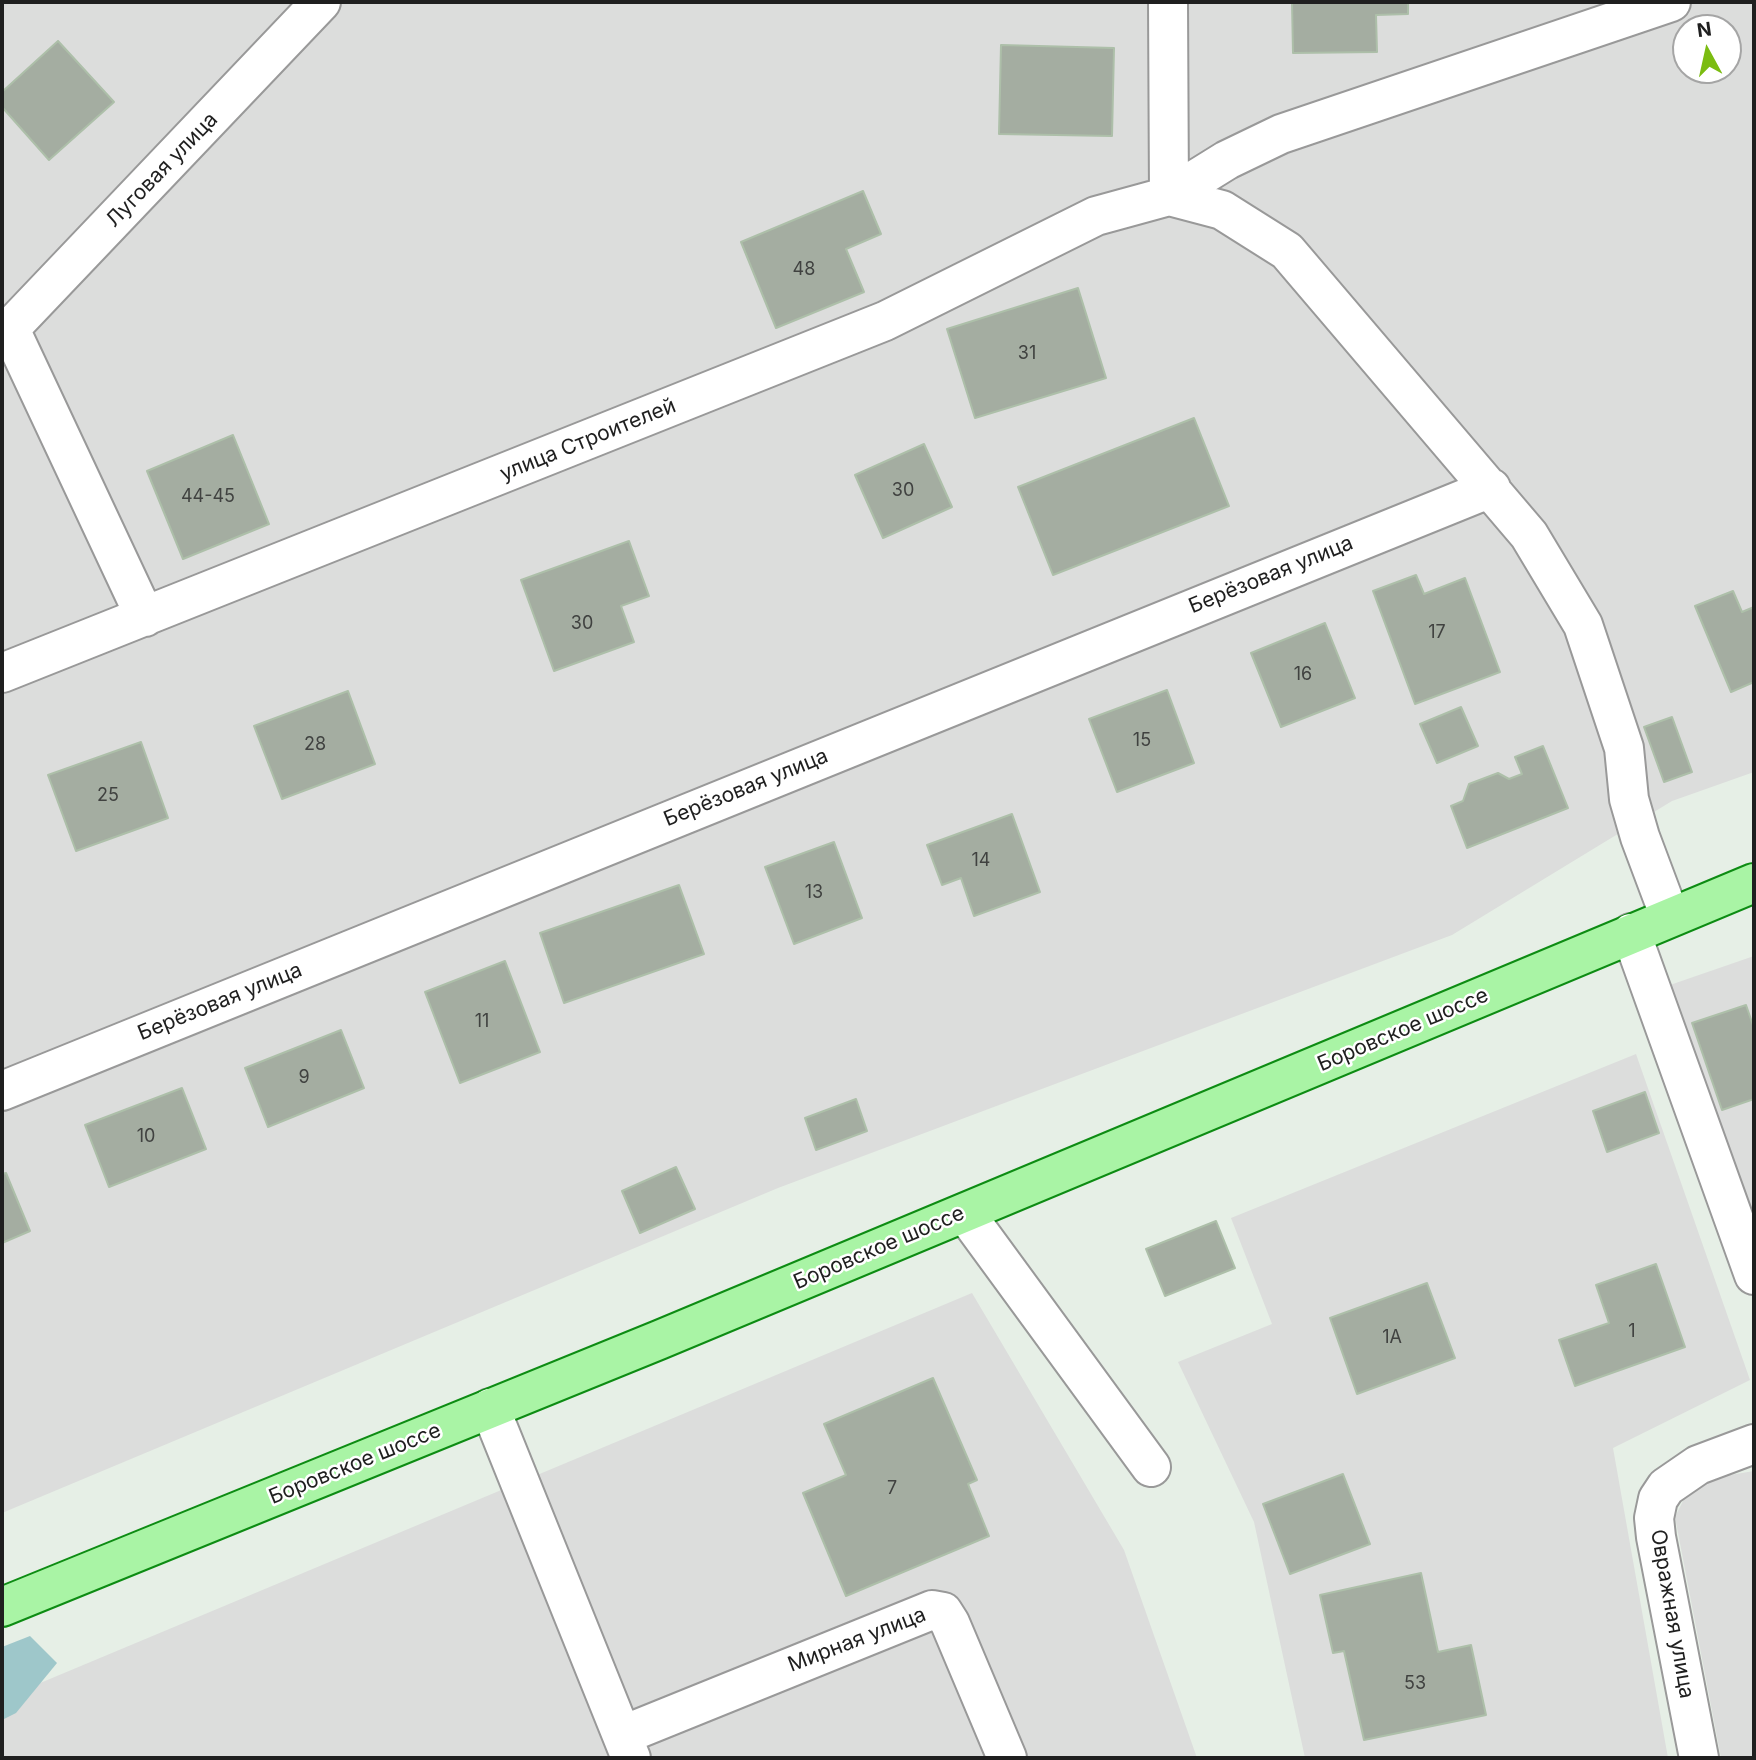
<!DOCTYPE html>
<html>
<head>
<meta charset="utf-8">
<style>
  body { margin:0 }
  #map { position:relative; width:1756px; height:1760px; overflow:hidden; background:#e6efe6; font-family:Inter,sans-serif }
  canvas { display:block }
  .frame { position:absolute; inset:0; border:4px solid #1f1f1f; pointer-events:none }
  .north { position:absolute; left:1672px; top:14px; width:70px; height:70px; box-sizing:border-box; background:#fff; border:2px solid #a5a5a5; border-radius:50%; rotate:352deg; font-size:19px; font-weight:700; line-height:28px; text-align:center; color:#1f1f1f }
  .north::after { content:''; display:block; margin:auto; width:24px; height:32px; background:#7bbc11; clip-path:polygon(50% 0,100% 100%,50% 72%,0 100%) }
</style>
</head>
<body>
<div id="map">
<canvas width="1756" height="1760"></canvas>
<div class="frame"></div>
<div class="north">N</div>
</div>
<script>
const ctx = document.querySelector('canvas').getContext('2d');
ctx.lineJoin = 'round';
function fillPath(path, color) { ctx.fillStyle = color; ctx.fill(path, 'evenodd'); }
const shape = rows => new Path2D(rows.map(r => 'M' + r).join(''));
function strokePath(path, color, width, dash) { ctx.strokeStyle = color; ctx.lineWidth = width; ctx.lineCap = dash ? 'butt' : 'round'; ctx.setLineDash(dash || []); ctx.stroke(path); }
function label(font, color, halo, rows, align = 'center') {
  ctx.font = font + ' Inter,sans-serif'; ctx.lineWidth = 5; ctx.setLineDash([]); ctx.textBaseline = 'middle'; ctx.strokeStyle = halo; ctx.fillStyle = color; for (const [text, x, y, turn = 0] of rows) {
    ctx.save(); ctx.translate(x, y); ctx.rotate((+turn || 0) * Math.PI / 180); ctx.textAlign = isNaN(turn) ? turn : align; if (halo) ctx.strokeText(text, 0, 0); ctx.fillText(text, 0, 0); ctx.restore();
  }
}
fillPath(shape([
  [2,2,1754,2,1754,772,1672,801,1452,935,778,1188,2,1513],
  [1686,28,1728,28,1728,70,1686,70],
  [1754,956,1754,1219,1670,985],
  [1636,1054,1750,1380,1613,1448,1668,1758,1305,1758,1254,1522,1178,1362,1272,1324,1231,1218],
  [972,1293,1124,1550,1197,1758,2,1758,2,1699],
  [1754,1471,1754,1758,1721,1758,1675,1517,1688,1491,1712,1478]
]), '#dcdddc');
fillPath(shape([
  [30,1636,57,1663,16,1713,2,1720,2,1647]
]), '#9ec7ca');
const building = shape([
  [1292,2,1408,2,1408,14,1376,15,1377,52,1293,53,1292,2],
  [58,41,114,102,49,160,2,107,2,92,58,41],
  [1001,45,1114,48,1112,136,999,134,1001,45],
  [863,191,881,234,846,249,864,292,776,328,741,242,863,191],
  [1078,288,1106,378,975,418,947,329,1078,288],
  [1194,418,1229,506,1053,575,1018,487,1194,418],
  [233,435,269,524,183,559,147,471,233,435],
  [924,444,952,507,883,538,855,475,924,444],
  [629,541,649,596,621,606,634,642,554,671,521,580,629,541],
  [1416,575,1424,594,1465,578,1500,672,1415,704,1373,591,1416,575],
  [1733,591,1742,612,1754,607,1754,682,1731,692,1695,606,1733,591],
  [1325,623,1355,698,1281,727,1251,653,1325,623],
  [1167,690,1194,763,1117,792,1089,719,1167,690],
  [348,691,375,764,282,799,254,726,348,691],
  [1461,707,1478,746,1437,763,1420,724,1461,707],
  [1672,717,1692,772,1664,782,1644,727,1672,717],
  [141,742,168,818,76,851,48,775,141,742],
  [1543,746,1568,808,1467,848,1451,806,1463,801,1469,784,1498,773,1509,779,1522,774,1515,757,1543,746],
  [1012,814,1040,892,974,916,961,878,942,885,927,845,1012,814],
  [834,842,862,918,794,944,765,867,834,842],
  [679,885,704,954,564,1003,540,933,679,885],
  [505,961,540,1052,460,1083,425,992,505,961],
  [1746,1005,1754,1028,1754,1099,1722,1110,1692,1023,1746,1005],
  [341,1030,364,1088,268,1127,245,1068,341,1030],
  [182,1088,206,1149,109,1187,85,1125,182,1088],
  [1645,1092,1659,1133,1607,1152,1593,1111,1645,1092],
  [856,1099,867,1131,816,1150,805,1118,856,1099],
  [676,1167,695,1209,640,1233,622,1191,676,1167],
  [6,1173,30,1231,2,1243,2,1174,6,1173],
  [1216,1221,1235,1268,1165,1296,1146,1249,1216,1221],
  [1656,1264,1685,1347,1575,1386,1559,1340,1609,1323,1596,1285,1656,1264],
  [1427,1283,1455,1358,1357,1394,1330,1318,1427,1283],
  [933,1378,977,1480,968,1484,989,1536,846,1596,803,1493,846,1475,824,1424,933,1378],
  [1343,1474,1370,1544,1290,1574,1263,1504,1343,1474],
  [1421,1573,1438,1652,1471,1645,1486,1715,1364,1740,1344,1651,1333,1653,1320,1595,1421,1573]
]);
fillPath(building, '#a4ada1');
strokePath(building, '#adbfa9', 2);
const minor = shape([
  [1168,2,1169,196],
  [1169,196,1222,210,1287,251,1529,535,1583,625,1624,748,1629,799,1640,837,1670,917],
  [10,329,145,617],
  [2,337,321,2],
  [2,673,885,321,1096,216,1169,196,1227,160,1281,134,1671,2],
  [1631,933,1754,1275],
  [2,1091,1491,488],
  [965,1213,1151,1467],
  [490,1408,631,1758],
  [623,1735,932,1610,943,1612,950,1623,1007,1758],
  [1699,1758,1656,1537,1654,1518,1658,1499,1666,1487,1698,1465,1754,1444]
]);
const major = shape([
  [2,1607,659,1340,1754,883]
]);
strokePath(minor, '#999', 42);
strokePath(major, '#0d8c13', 42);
strokePath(minor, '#fff', 38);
strokePath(major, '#a9f4a5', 38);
label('18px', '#404240', null, [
  ["48",804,270],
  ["31",1027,354],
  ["30",903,491],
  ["44-45",208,497],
  ["30",582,624],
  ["17",1437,633],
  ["16",1303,675],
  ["15",1142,741],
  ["28",315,745],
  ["25",108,796],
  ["14",981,861],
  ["13",814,893],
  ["11",482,1022],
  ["9",304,1078],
  ["10",146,1137],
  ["1",1632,1332],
  ["1А",1392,1338],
  ["7",892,1489],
  ["53",1415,1684]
]);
label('21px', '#1f1f1f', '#fff', [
  ["Луговая улица",162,170,-46],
  ["улица Строителей",588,440,-22],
  ["Берёзовая улица",1271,575,-22],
  ["Берёзовая улица",746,788,-22],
  ["Берёзовая улица",220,1002,-22],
  ["Боровское шоссе",1403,1030,-23],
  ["Боровское шоссе",879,1248,-23],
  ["Боровское шоссе",355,1464,-22],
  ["Овражная улица",1672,1614,80],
  ["Мирная улица",857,1640,-21]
]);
</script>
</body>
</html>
